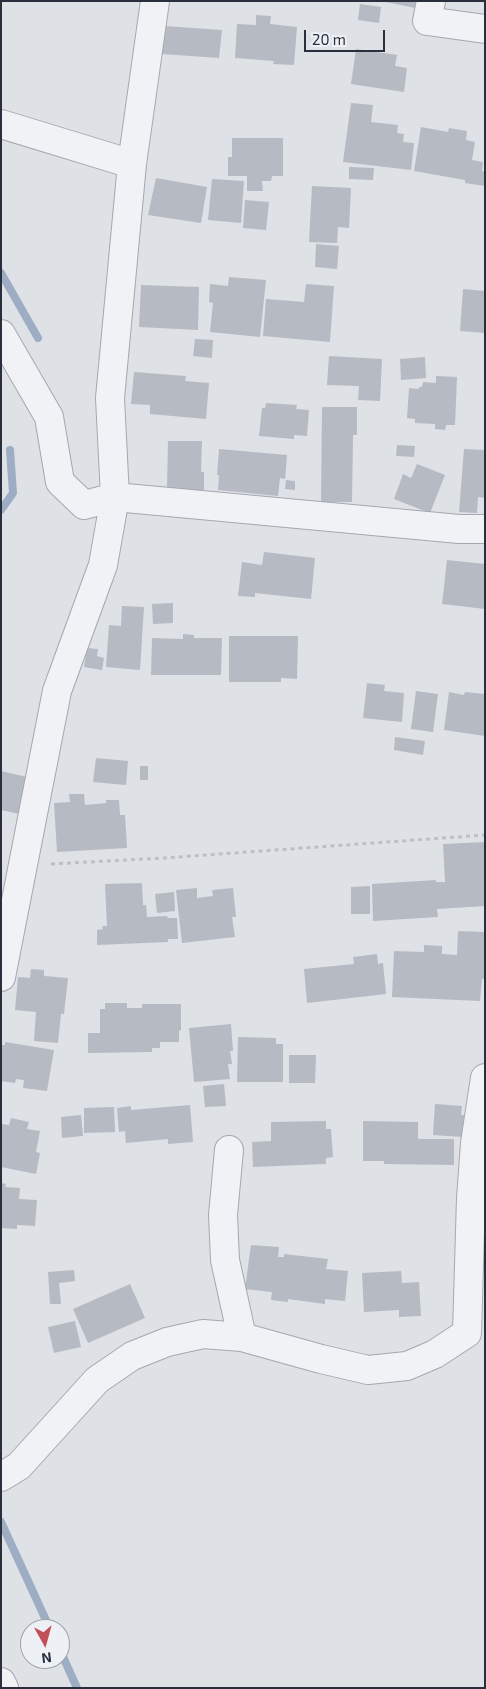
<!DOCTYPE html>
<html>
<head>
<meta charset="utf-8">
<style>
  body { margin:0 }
  #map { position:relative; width:486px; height:1689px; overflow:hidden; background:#dee1e6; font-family:"Exo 2",sans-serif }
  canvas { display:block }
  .frame { position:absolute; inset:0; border:2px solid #292f3c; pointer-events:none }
  .north { position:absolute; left:20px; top:1619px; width:50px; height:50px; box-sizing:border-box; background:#edf0f4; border:1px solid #9fa3aa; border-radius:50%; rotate:173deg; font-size:14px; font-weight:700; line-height:20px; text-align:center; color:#292f3c }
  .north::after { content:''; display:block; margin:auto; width:18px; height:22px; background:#c04f5a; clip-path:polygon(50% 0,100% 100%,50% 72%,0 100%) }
  .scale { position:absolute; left:304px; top:30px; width:81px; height:22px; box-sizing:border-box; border:2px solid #292f3c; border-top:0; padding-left:6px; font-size:15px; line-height:18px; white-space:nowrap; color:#292f3c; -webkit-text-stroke:4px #edf0f4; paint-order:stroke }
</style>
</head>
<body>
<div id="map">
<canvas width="486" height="1689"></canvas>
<div class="frame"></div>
<div class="north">N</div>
<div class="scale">20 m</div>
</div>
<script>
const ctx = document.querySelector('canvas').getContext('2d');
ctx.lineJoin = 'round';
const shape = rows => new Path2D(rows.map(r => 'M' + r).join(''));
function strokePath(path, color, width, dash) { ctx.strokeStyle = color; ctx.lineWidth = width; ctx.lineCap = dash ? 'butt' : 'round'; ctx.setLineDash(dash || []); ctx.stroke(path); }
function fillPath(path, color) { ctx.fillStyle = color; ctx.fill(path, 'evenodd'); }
strokePath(shape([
  [1,273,38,338],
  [1,510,13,493,10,450],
  [1,1522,50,1629],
  [60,1650,77,1688]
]), '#9dadc3', 8);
fillPath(shape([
  [381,1,416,1,415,8],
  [360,4,381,7,379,23,358,20],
  [256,15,271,16,270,24,297,27,294,65,273,64,274,61,235,58,237,24,256,25],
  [165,26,222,30,219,58,162,54],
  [356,49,397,55,395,66,407,68,404,92,351,84],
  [351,103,373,105,371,122,398,125,397,133,404,134,403,142,414,143,411,170,343,162],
  [421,127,448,132,449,128,467,131,466,140,475,142,472,160,483,162,482,171,485,172,485,186,465,183,465,180,414,171],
  [232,138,283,138,283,176,272,176,271,181,262,181,263,191,247,191,247,176,228,176,228,157,232,157],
  [349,167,374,168,373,180,349,179],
  [156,178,207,187,201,223,148,215],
  [212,179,244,181,241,223,208,220],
  [312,186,351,188,349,228,338,227,337,243,309,242],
  [245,200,269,202,266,230,243,228],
  [316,244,339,246,337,269,315,267],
  [229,277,266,280,260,337,210,332,213,303,209,302,210,284,228,286],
  [306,284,334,286,330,342,263,336,266,299,304,302],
  [141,285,199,287,198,330,139,327],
  [463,289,485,291,485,333,460,331],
  [195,339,213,340,212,358,193,356],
  [329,356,382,359,380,401,358,400,359,386,327,385],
  [425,357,426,378,401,380,400,359],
  [134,372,186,376,185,381,209,383,206,419,150,414,150,405,131,404],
  [436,376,457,377,455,425,446,425,445,430,435,429,435,424,415,423,415,419,407,418,409,388,419,389,419,387,422,387,423,382,436,383],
  [266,403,297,405,296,409,309,410,307,436,294,435,294,439,259,436,262,408,265,408],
  [322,407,357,407,357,435,353,435,352,502,321,502],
  [168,441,202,441,201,472,204,472,204,491,167,488],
  [397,445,415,446,414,457,396,456],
  [219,449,287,455,285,479,280,478,278,496,218,490,219,475,217,475],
  [464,449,485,450,485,498,478,497,477,513,459,512],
  [417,464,445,475,430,513,394,499,403,474,411,478],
  [286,480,295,481,295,490,285,489],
  [264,552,315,558,311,599,255,593,255,597,238,596,242,562,262,565],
  [447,560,485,564,485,609,442,604],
  [173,603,173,623,153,624,152,604],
  [122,606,144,607,140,670,106,667,109,625,121,626],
  [183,634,194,635,194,638,222,638,221,675,151,675,152,638,183,639],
  [229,636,298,636,297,679,281,678,281,682,229,682],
  [87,648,98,649,97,656,104,658,102,670,84,667],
  [367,683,385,685,384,691,404,693,402,722,363,718],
  [416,691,438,694,433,732,411,729],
  [449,692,464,695,465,692,485,694,485,736,444,730],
  [395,737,425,741,423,755,394,750],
  [96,758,128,761,126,785,93,782],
  [140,766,148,766,148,780,140,780],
  [1,771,27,777,20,814,1,810],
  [69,794,84,794,85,805,106,803,106,800,119,800,120,815,125,815,127,848,57,852,54,803,70,802],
  [485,842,485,906,437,909,438,917,373,921,372,884,436,880,436,882,445,882,443,844],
  [142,883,143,905,146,905,147,917,168,916,167,918,177,918,178,939,168,939,168,942,97,945,97,930,103,929,102,926,107,926,105,884],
  [370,886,370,914,351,914,351,887],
  [197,888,197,898,213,896,212,890,233,888,236,917,232,917,235,937,182,943,176,890],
  [174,892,175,911,157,913,155,894],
  [458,931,485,932,485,979,482,979,480,1001,392,997,394,951,424,952,424,945,442,946,442,954,457,955],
  [377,954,378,964,383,963,386,994,307,1003,304,969,354,964,353,957],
  [31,969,44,970,44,976,68,978,64,1014,61,1014,58,1043,34,1041,36,1012,15,1010,18,977,30,978],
  [105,1003,127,1003,127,1008,142,1008,142,1004,181,1004,181,1030,179,1031,179,1042,160,1042,160,1048,152,1048,152,1052,88,1053,88,1033,100,1033,100,1009,105,1009],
  [231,1024,233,1051,230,1051,232,1064,228,1064,230,1079,194,1082,189,1028],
  [238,1037,276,1038,276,1044,283,1044,283,1082,237,1082],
  [5,1042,54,1050,47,1091,23,1088,24,1080,16,1079,15,1083,1,1081,1,1049,2,1045,5,1045],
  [289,1055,316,1055,315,1083,289,1083],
  [224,1084,226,1106,205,1107,203,1086],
  [435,1104,462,1106,461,1115,464,1115,463,1137,433,1135],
  [190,1105,193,1142,168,1144,168,1139,126,1143,125,1131,119,1132,117,1108,131,1106,131,1110],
  [114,1107,115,1132,84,1133,84,1108],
  [81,1115,83,1136,62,1138,61,1117],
  [11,1118,29,1122,27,1129,40,1131,36,1152,40,1153,36,1174,1,1167,1,1124,9,1125],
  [326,1121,326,1129,331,1129,333,1157,326,1158,326,1164,253,1167,252,1142,271,1141,271,1122],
  [363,1121,418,1122,418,1139,454,1139,454,1165,384,1164,384,1161,363,1161],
  [1,1183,6,1184,5,1187,20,1188,19,1199,37,1200,35,1226,17,1225,17,1229,1,1228],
  [251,1245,279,1247,278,1257,284,1257,284,1254,328,1259,326,1269,348,1271,345,1301,325,1299,325,1304,288,1299,288,1302,271,1300,272,1292,245,1289],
  [74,1270,75,1281,59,1283,61,1304,50,1304,48,1272],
  [401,1271,402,1283,419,1282,421,1316,399,1317,399,1310,364,1312,362,1273],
  [130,1284,145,1318,88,1343,73,1309],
  [75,1321,81,1347,54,1353,48,1327]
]), '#b6bac2');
const street = shape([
  [431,1,427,21,485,29],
  [1,124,132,164],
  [1,334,49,417,60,482,84,505,115,497,459,529,485,529],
  [1,977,57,691,103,565,115,497,110,398,132,164,155,1],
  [229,1150,223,1215,225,1260,242,1337],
  [1,1477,19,1466,97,1380,132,1356,167,1342,203,1334,242,1337,321,1359,368,1370,407,1366,435,1354,467,1333,471,1198,475,1143,485,1078],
  [1,1682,4,1688]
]);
strokePath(street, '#a4a8b0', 30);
strokePath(shape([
  [51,864,164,858,485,835]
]), '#bdbfc5', 3, [4, 4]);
strokePath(street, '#f1f2f5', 28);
</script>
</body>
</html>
